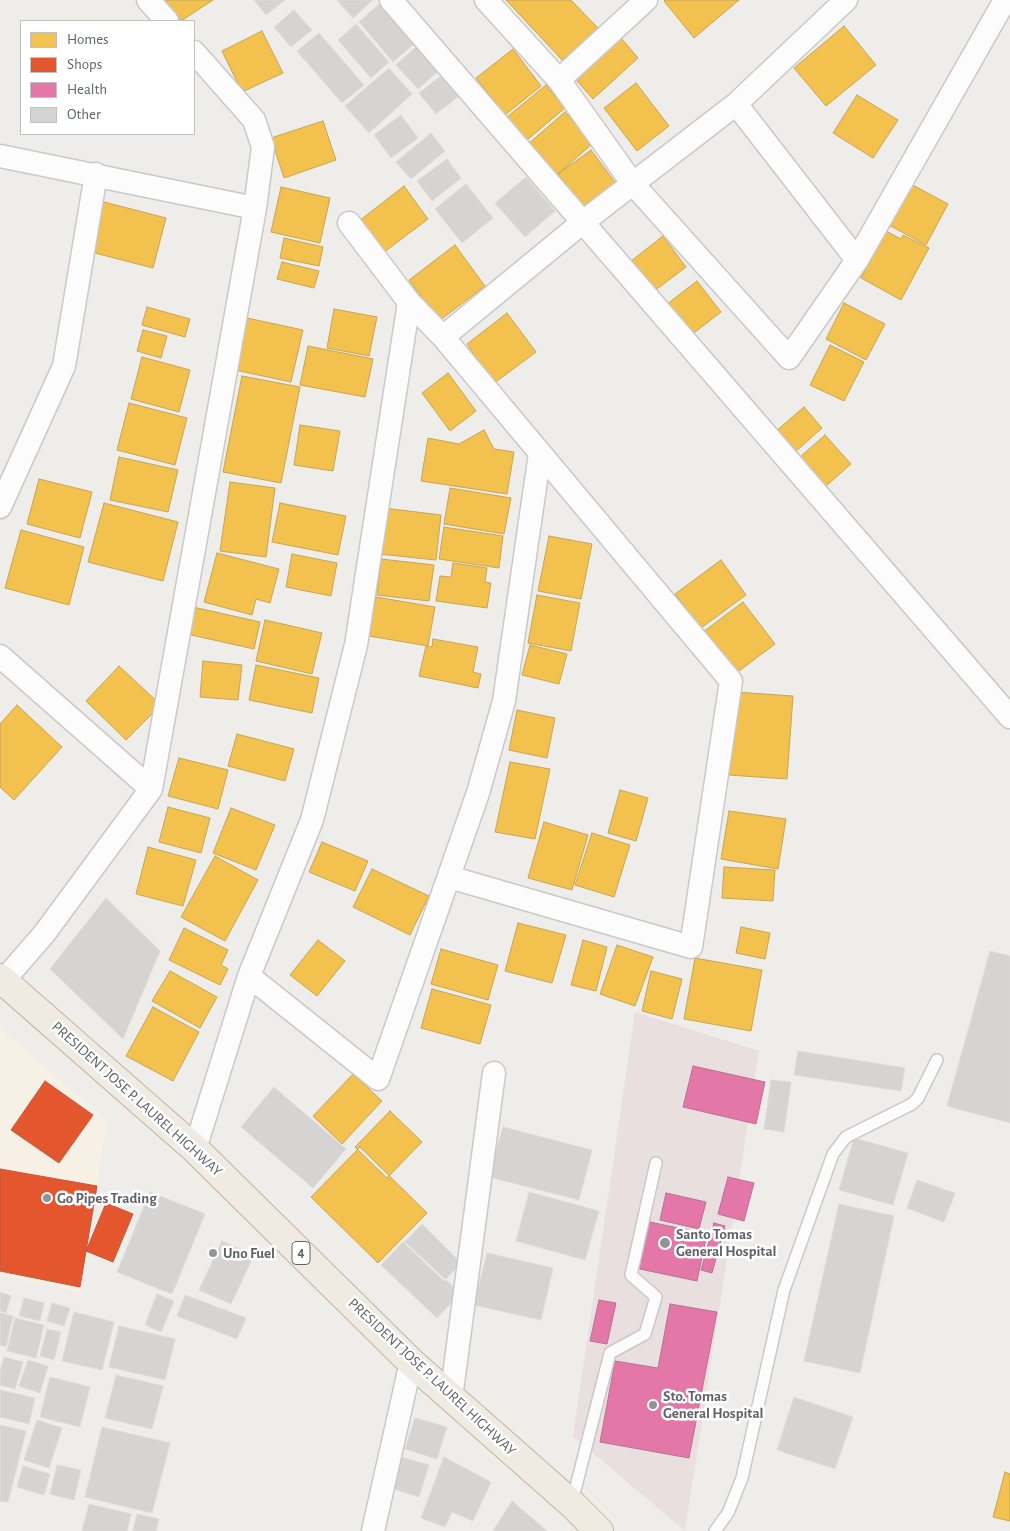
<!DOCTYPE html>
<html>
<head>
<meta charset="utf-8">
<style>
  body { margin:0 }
  #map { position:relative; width:1010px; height:1531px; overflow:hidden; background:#eeedea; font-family:"Alegreya Sans",sans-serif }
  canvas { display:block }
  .legend { position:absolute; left:20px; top:20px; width:175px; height:115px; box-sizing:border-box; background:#fff; border:1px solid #bfc1c2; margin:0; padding:6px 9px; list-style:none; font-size:15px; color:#5f6367 }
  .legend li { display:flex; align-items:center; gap:10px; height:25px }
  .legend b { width:25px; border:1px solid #bfc1c2 }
</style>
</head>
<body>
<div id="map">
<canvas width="1010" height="1531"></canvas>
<ul class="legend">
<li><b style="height:14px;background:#f2c14e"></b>Homes</li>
<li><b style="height:14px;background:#e4572e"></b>Shops</li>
<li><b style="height:14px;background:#e377a8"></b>Health</li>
<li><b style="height:14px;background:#d5d4d3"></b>Other</li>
</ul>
</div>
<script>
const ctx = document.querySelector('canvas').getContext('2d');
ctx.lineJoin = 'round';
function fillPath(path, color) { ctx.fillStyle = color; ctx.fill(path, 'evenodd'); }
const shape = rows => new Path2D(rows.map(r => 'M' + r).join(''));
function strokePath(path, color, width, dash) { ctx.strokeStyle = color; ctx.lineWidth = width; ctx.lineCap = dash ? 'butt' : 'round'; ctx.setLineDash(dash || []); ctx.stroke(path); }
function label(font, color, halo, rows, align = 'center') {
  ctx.font = font + ' "Alegreya Sans",sans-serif'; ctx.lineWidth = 5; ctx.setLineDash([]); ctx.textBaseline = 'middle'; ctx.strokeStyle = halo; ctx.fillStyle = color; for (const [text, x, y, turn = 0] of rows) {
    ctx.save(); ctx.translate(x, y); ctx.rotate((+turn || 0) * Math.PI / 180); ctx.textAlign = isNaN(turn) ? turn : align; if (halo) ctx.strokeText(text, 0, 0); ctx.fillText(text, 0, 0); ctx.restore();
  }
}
fillPath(shape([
  [0,1028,107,1121,80,1292,0,1275]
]), '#f6f1e4');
fillPath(shape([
  [635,1012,759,1051,685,1531,573,1436]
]), '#e9dfde');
const homes = shape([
  [160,0,213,0,181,21,174,21,160,0],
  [506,0,571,0,598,28,563,61,506,0],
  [665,0,739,0,694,38,664,1,665,0],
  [844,26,876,65,826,106,794,68,844,26],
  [262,31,283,73,242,92,222,51,262,31],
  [616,32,638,58,593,99,570,73,616,32],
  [513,49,541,86,505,115,476,78,513,49],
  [636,83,669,126,637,151,604,108,636,83],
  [546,85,565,108,527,140,507,117,546,85],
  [857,95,898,120,873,158,833,133,857,95],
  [565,112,593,143,556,176,528,144,565,112],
  [323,121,336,160,284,178,271,138,323,121],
  [591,150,617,185,584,210,558,174,591,150],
  [909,183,948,204,926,245,887,224,909,183],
  [404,186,428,219,383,253,359,221,404,186],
  [281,187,330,198,320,243,271,232,281,187],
  [100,201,166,218,153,268,87,251,100,201],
  [886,231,901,239,903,235,929,248,901,300,861,278,886,231],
  [663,236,686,267,649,295,626,265,663,236],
  [284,238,323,247,319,266,280,258,284,238],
  [455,245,485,286,439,321,409,280,455,245],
  [282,262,319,271,314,288,277,279,282,262],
  [697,281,721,312,686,339,662,308,697,281],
  [844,303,885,324,866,360,826,339,844,303],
  [147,307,190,319,185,337,142,325,147,307],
  [334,309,377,317,369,356,327,348,334,309],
  [507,313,536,352,493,384,467,344,507,313],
  [247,318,303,330,291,382,235,370,247,318],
  [143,330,167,336,161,358,137,351,143,330],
  [830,345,864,362,844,401,810,385,830,345],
  [308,346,373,359,365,397,300,385,308,346],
  [142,357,190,370,179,412,131,399,142,357],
  [448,373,476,411,450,431,422,393,448,373],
  [242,376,300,387,281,483,223,472,242,376],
  [129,403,187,418,175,465,117,450,129,403],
  [804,407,822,428,794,453,776,431,804,407],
  [300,425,340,431,333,471,294,465,300,425],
  [484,430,494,449,514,452,507,494,421,481,428,438,459,444,484,430],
  [825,435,851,464,826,486,800,457,825,435],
  [119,457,178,470,168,512,110,500,119,457],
  [39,479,92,492,80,538,27,524,39,479],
  [230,482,275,488,266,557,220,551,230,482],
  [450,488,511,498,504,534,444,524,450,488],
  [104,503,178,522,163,581,88,562,104,503],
  [280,503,346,516,338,555,272,542,280,503],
  [384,508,441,515,436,560,379,554,384,508],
  [444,527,503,536,499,568,439,559,444,527],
  [21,530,84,547,69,605,5,588,21,530],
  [549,536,592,544,581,599,538,591,549,536],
  [217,553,279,569,270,603,256,599,252,615,204,602,217,553],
  [292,554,337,563,331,596,286,587,292,554],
  [381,559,434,565,429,601,377,595,381,559],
  [721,560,746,595,701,628,675,594,721,560],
  [453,563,487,568,485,582,491,583,487,608,436,601,440,576,451,577,453,563],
  [537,595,580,603,571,651,528,643,537,595],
  [376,597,435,607,428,646,369,636,376,597],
  [743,602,775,644,735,674,703,632,743,602],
  [193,607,260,622,254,649,187,634,193,607],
  [265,620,322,633,312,674,256,661,265,620],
  [433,639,478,647,473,672,481,674,478,688,419,676,426,646,432,647,433,639],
  [530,645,567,654,559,684,522,675,530,645],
  [203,661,242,665,238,700,200,697,203,661],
  [256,665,319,678,312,713,249,700,256,665],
  [119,666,161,705,126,740,86,701,119,666],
  [735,692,793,696,787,779,729,775,735,692],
  [17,705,62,747,14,800,0,787,0,724,17,705],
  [517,710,555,718,547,758,509,750,517,710],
  [237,734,294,749,285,781,228,766,237,734],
  [179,758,228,770,218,809,168,796,179,758],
  [510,762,550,769,535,839,495,832,510,762],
  [620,790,648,798,636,841,608,833,620,790],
  [168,807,210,818,201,853,159,842,168,807],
  [231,808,275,825,256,870,213,853,231,808],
  [729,811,786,819,778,869,721,859,729,811],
  [544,822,588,835,572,890,528,878,544,822],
  [592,833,630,845,614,897,575,885,592,833],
  [322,842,368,861,355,891,309,872,322,842],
  [148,847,196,860,183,906,136,894,148,847],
  [215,856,258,880,225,941,181,917,215,856],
  [724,867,775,870,773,901,722,898,724,867],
  [372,869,429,896,410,935,353,907,372,869],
  [518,923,566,935,552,983,505,971,518,923],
  [741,927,770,933,765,959,736,953,741,927],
  [184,928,228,950,221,965,228,969,220,985,169,960,184,928],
  [318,940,345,961,317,996,290,975,318,940],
  [583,940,607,947,596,991,571,985,583,940],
  [617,945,653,957,635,1006,600,994,617,945],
  [441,949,498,965,488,1000,431,984,441,949],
  [695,958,762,970,751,1031,684,1019,695,958],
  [170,971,217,997,200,1028,152,1001,170,971],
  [651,971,682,979,672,1019,642,1011,651,971],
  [432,989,491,1005,480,1044,421,1028,432,989],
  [153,1007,199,1032,173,1081,126,1056,153,1007],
  [353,1074,382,1101,342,1144,313,1116,353,1074],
  [390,1111,422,1142,387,1178,355,1147,390,1111],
  [360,1147,427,1213,378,1263,311,1197,360,1147],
  [1005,1472,1010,1474,1010,1521,993,1517,1005,1472]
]);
fillPath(homes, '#f2c14e');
strokePath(homes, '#c6a556', 1);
const shops = shape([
  [45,1081,93,1115,59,1163,11,1130,45,1081],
  [0,1169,97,1186,80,1287,0,1271,0,1169],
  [106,1203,133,1214,113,1262,86,1251,106,1203]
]);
fillPath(shops, '#e4572e');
strokePath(shops, '#bc5b3f', 1);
const health = shape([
  [693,1066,765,1082,756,1124,683,1107,693,1066],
  [728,1177,754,1183,744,1221,718,1214,728,1177],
  [666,1193,706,1202,699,1229,660,1220,666,1193],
  [645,1221,707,1234,697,1281,635,1268,645,1221],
  [714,1223,725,1226,712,1273,701,1270,714,1223],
  [599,1300,616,1303,607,1344,590,1341,599,1300],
  [670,1304,717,1312,689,1458,600,1442,615,1361,658,1368,670,1304]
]);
fillPath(health, '#e377a8');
strokePath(health, '#bb7194', 1);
const building = shape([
  [254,0,285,0,266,15,254,0],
  [337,0,373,0,353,18,337,0],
  [380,3,415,43,393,62,359,22,380,3],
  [294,10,312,30,291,47,274,27,294,10],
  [356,24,389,62,371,78,338,40,356,24],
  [319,33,364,85,342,103,297,51,319,33],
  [419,44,441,69,418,89,396,65,419,44],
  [389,68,412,94,369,133,345,106,389,68],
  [443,74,460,95,436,114,419,93,443,74],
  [401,115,418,138,391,158,374,135,401,115],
  [431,133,445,151,411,179,396,162,431,133],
  [447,159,461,178,432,201,417,181,447,159],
  [526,177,555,211,525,237,495,203,526,177],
  [466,184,493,218,462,243,435,209,466,184],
  [106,898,160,951,123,1039,50,969,106,898],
  [990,951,1010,956,1010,1123,947,1106,990,951],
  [798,1051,905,1068,901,1091,794,1075,798,1051],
  [771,1080,791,1082,784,1132,764,1129,771,1080],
  [274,1087,346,1149,313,1188,241,1127,274,1087],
  [503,1127,592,1150,579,1200,489,1177,503,1127],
  [854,1138,908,1153,893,1205,839,1190,854,1138],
  [917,1180,955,1193,944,1222,907,1208,917,1180],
  [150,1192,205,1214,172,1294,117,1272,150,1192],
  [529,1192,599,1211,585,1260,516,1241,529,1192],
  [839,1204,894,1216,860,1373,804,1361,839,1204],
  [422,1224,461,1263,444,1281,404,1243,422,1224],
  [222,1241,254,1255,231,1304,199,1290,222,1241],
  [404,1241,460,1293,437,1318,381,1265,404,1241],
  [487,1253,553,1268,541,1320,474,1305,487,1253],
  [0,1292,11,1296,6,1313,0,1311,0,1292],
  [157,1294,174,1301,161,1332,145,1325,157,1294],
  [185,1295,246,1318,237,1339,177,1316,185,1295],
  [24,1298,44,1303,40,1321,19,1316,24,1298],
  [52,1303,70,1308,64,1326,47,1321,52,1303],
  [74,1312,114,1322,102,1370,62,1361,74,1312],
  [0,1313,13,1316,6,1347,0,1345,0,1313],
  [15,1318,44,1325,36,1358,7,1351,15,1318],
  [119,1326,175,1339,165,1380,109,1367,119,1326],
  [47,1329,61,1332,54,1360,40,1356,47,1329],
  [4,1357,23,1362,15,1389,0,1385,0,1372,4,1357],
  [28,1360,48,1366,40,1393,19,1386,28,1360],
  [116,1375,163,1386,152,1429,105,1418,116,1375],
  [50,1377,90,1387,80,1427,40,1417,50,1377],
  [0,1390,35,1398,29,1424,0,1417,0,1390],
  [794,1397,853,1417,835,1469,777,1450,794,1397],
  [415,1418,447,1427,437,1459,405,1449,415,1418],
  [37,1420,62,1428,49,1468,24,1460,37,1420],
  [0,1425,26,1431,8,1502,0,1501,0,1425],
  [102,1427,170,1443,152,1513,85,1497,102,1427],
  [401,1457,429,1465,419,1497,391,1488,401,1457],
  [444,1457,491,1482,473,1521,452,1512,445,1527,421,1518,444,1457],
  [57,1465,81,1470,74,1500,50,1494,57,1465],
  [23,1466,50,1474,44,1495,17,1487,23,1466],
  [512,1501,547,1531,493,1531,512,1501],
  [89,1504,131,1514,127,1531,82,1531,89,1504],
  [137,1514,159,1519,156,1531,133,1531,137,1514]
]);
fillPath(building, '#d5d4d3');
strokePath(building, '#dedcd9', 1);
const lane = shape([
  [572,1502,610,1353,645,1334,656,1297,631,1275,656,1163],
  [715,1531,728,1513,742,1478,784,1290,833,1154,846,1137,912,1104,918,1098,937,1060]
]);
const street = shape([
  [148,0,167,21],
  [391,0,1010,717],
  [486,0,559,80,633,184,789,358,857,260,1005,0],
  [194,52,254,120,263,147,255,208],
  [559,80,646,0],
  [736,104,857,260],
  [0,156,255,208,151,789,44,934,3,981],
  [349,223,409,302,443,337,731,681,691,947,449,877],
  [443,337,583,222,736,104,846,0],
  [0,507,64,366,96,174],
  [0,656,151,789],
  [249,976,378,1079,478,793,504,701,540,453],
  [195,1149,249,976,312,820,356,645,409,302],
  [451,1398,494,1073],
  [373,1531,411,1362]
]);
const highway = shape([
  [0,978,195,1149,411,1362,572,1504,599,1531]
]);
strokePath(lane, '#c9c9c9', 14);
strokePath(street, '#c9c9c9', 25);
strokePath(highway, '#c4b498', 30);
strokePath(lane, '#fcfcfc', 11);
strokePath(street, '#fcfcfc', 22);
strokePath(highway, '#efebe3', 28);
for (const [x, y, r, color] of [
  [47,1198,5,"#919395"],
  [665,1243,6,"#919395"],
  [213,1253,5,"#919395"],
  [653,1405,5,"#919395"]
]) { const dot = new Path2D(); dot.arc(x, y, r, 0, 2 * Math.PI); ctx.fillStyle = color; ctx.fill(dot); strokePath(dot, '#fff', 2); }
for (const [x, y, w] of [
  [301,1253,18]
]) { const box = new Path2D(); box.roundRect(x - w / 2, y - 11.5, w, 23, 4); ctx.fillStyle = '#fff'; ctx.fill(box); strokePath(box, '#5f6367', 1); }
label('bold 14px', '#5f6367', null, [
  ["4",301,1253]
]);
label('15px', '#5f6367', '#fff', [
  ["PRESIDENT JOSE P. LAUREL HIGHWAY",137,1099,42],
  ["PRESIDENT JOSE P. LAUREL HIGHWAY",432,1377,43]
]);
label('bold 15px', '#5f6367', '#fff', [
  ["Go Pipes Trading",57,1198],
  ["Santo Tomas",676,1234],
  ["General Hospital",676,1251],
  ["Uno Fuel",223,1253],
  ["Sto. Tomas",663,1396],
  ["General Hospital",663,1413]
], 'left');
</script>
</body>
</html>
